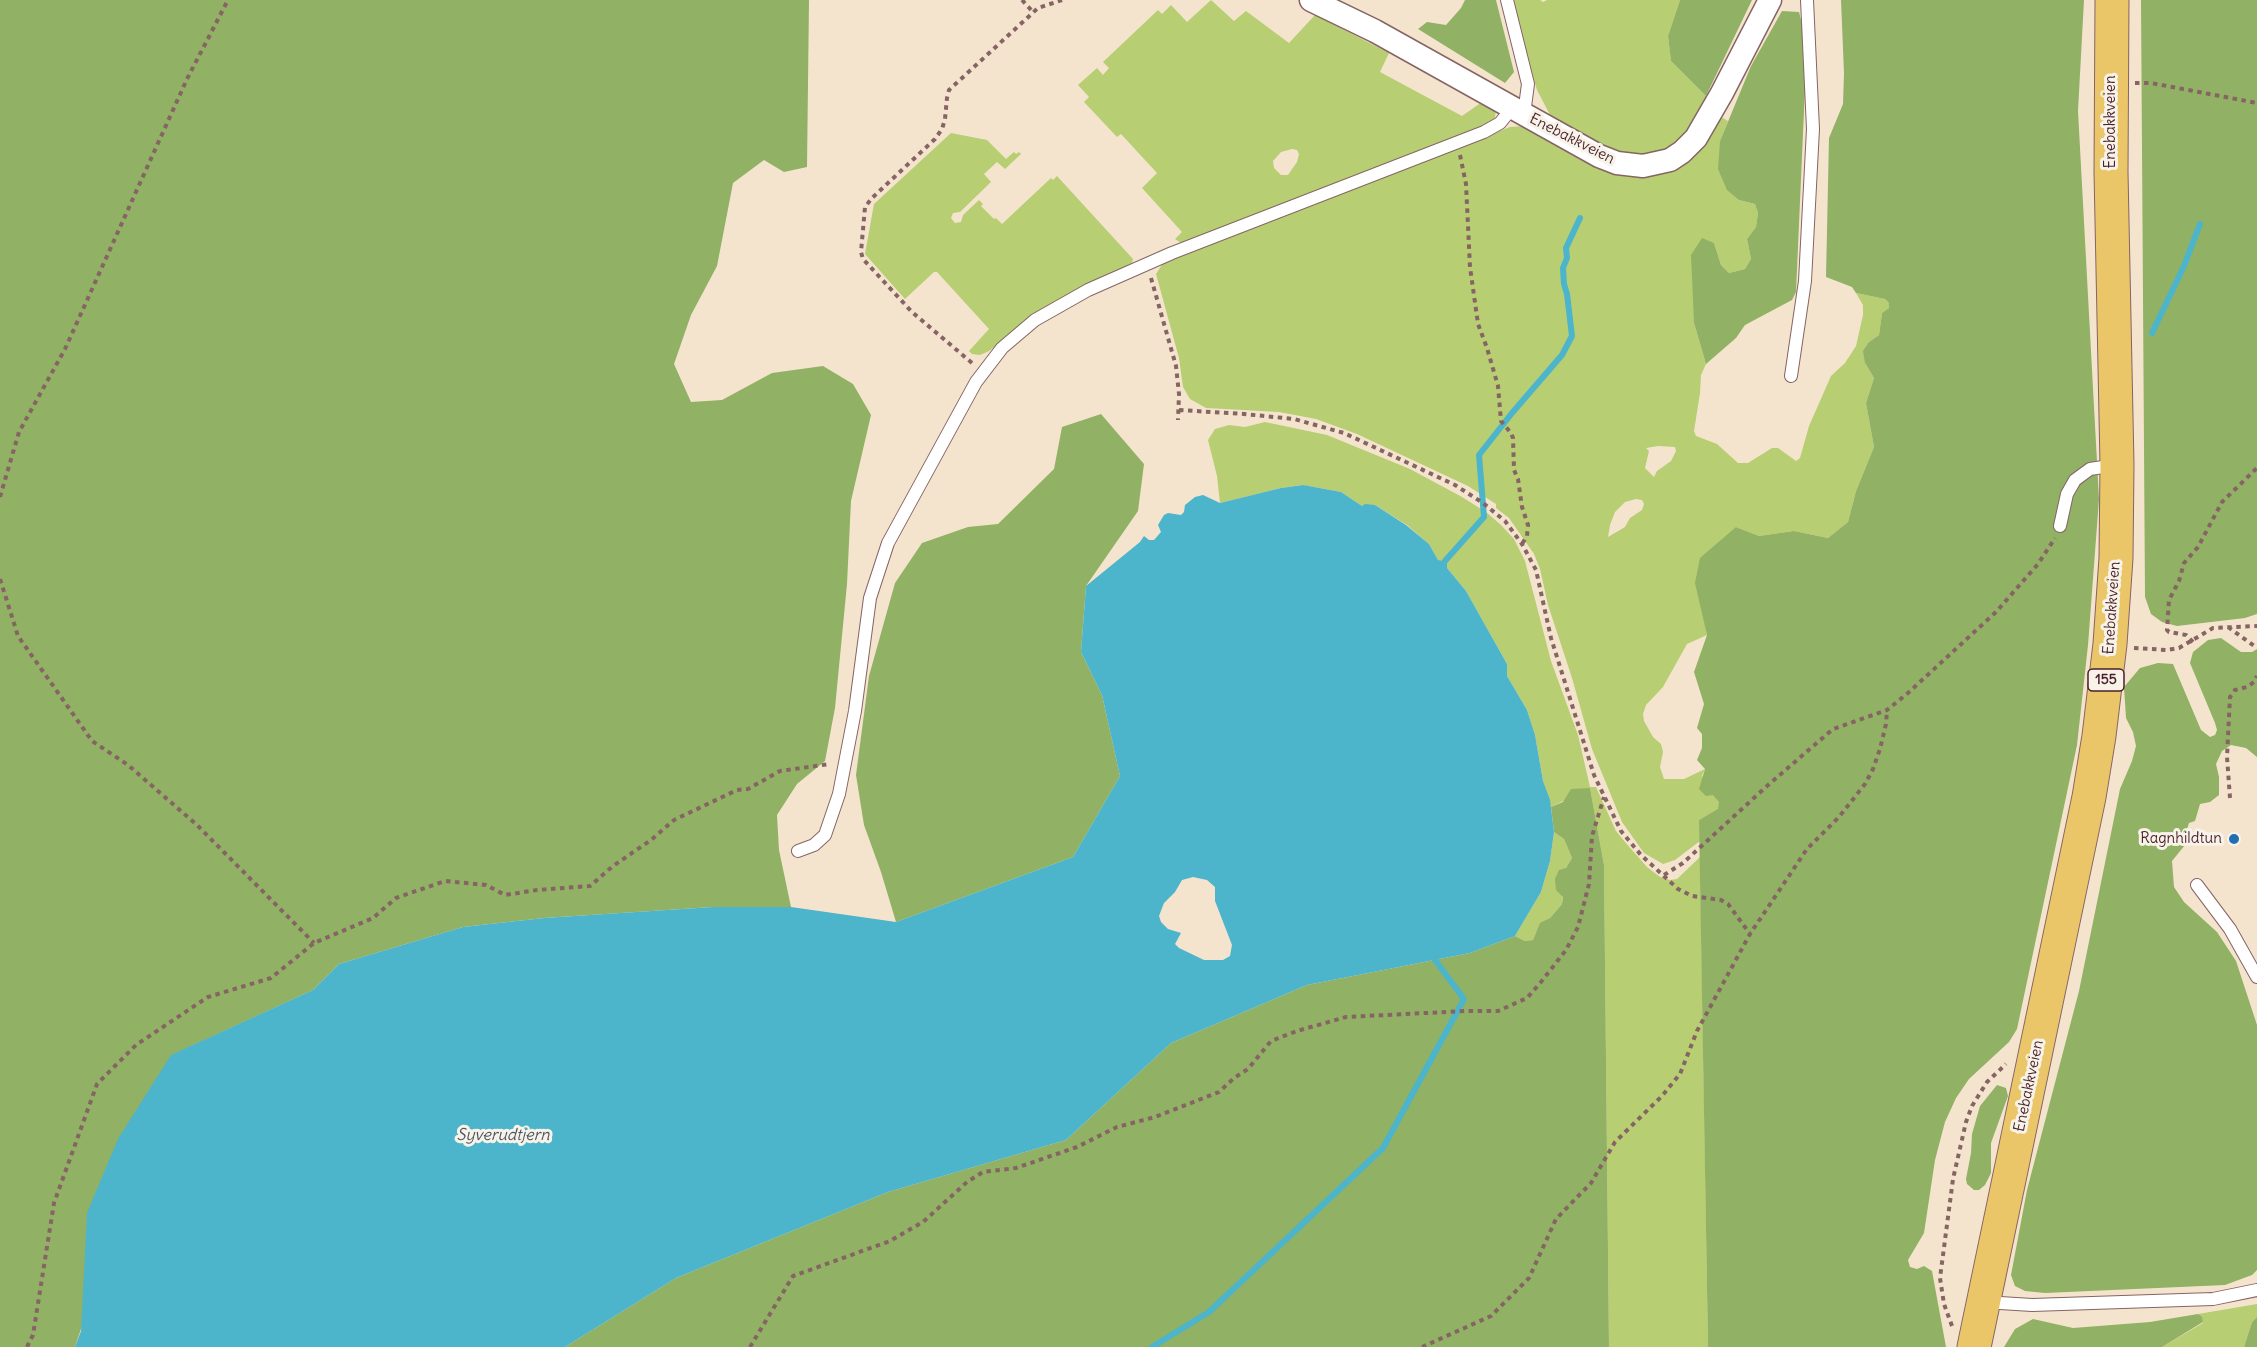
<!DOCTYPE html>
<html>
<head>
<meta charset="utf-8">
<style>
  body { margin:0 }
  canvas { display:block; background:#f4e4cd }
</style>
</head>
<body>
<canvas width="2257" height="1347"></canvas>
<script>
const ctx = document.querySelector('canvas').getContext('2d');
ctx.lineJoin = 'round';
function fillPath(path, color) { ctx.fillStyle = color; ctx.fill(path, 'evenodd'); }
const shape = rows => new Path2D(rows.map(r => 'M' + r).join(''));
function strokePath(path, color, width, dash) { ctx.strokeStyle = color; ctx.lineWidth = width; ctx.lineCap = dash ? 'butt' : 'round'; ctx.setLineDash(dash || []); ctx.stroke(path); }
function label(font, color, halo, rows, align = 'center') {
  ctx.font = font + ' Delius,sans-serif'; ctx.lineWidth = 6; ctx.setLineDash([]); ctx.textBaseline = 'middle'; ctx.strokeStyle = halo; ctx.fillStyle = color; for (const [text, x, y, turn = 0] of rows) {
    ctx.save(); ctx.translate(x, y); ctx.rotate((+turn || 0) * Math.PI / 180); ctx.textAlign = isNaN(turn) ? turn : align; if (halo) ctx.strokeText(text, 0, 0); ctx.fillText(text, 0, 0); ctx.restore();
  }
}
fillPath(shape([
  [1211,0,1234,21,1246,11,1289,43,1315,15,1389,53,1380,72,1462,116,1482,102,1496,109,1495,118,1489,125,1181,243,1175,239,1182,232,1142,188,1157,173,1121,134,1117,137,1084,102,1089,97,1078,85,1097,68,1103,75,1109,68,1103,62,1158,10,1162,14,1171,5,1187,22],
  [1292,149,1297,150,1299,154,1297,162,1288,175,1281,175,1274,168,1273,161,1281,152],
  [1511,0,1540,0,1543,2,1547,0,1680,0,1668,36,1671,61,1710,100,1677,145,1651,157,1619,155,1554,119,1549,113,1537,90],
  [1718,115,1728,121,1720,141,1739,200,1755,204,1758,213,1756,227,1747,239,1751,259,1745,269,1729,273,1721,265,1714,243,1694,323,1706,364,1701,375,1700,393,1694,431,1696,436,1717,444,1738,463,1748,463,1772,448,1778,448,1796,461,1800,458,1809,426,1831,376,1845,363,1856,346,1863,315,1863,305,1856,293,1885,299,1889,303,1889,308,1882,313,1879,335,1869,342,1865,363,1874,378,1866,403,1874,447,1856,491,1848,522,1828,538,1794,531,1759,536,1736,527,1704,618,1707,635,1687,644,1663,687,1646,705,1643,714,1644,721,1653,737,1661,744,1663,752,1660,767,1664,779,1684,779,1705,769,1702,776,1719,802,1719,809,1699,820,1700,841,1675,860,1663,864,1644,853,1622,822,1592,749,1572,678,1548,605,1540,569,1534,554,1509,518,1496,508,1496,504,1468,486,1357,434,1316,419,1279,412,1206,408,1190,399,1183,387,1179,358,1156,274,1163,263,1510,127,1524,126,1633,175],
  [1658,446,1675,447,1676,451,1671,461,1657,471,1654,477,1645,468,1649,451,1646,448],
  [1636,499,1642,500,1644,504,1642,510,1630,518,1625,527,1608,537,1610,525,1615,512,1625,502],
  [951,133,987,140,1006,159,1014,152,1016,154,1019,152,1021,154,1005,169,997,162,984,174,991,182,960,212,953,213,951,218,955,223,961,222,963,215,979,200,983,204,981,206,994,219,996,218,1002,224,1051,178,1053,180,1057,176,1133,259,1132,263,1045,308,989,351,980,355,972,354,969,351,989,329,937,272,934,272,905,299,865,254,874,204],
  [1265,422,1327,435,1410,469,1462,497,1486,512,1501,525,1514,539,1525,561,1551,661,1578,735,1590,787,1596,787,1616,831,1625,842,1647,867,1660,877,1670,880,1677,879,1700,857,1708,1347,1609,1347,1604,865,1590,788,1551,807,1543,781,1535,735,1527,710,1507,676,1507,664,1466,591,1447,568,1447,565,1438,560,1429,544,1407,525,1375,505,1362,506,1341,492,1302,485,1281,488,1220,503,1217,476,1208,440,1215,429,1229,425,1245,427],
  [1554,832,1564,839,1572,858,1566,868,1562,904,1550,918,1540,924,1533,940,1525,941,1515,936,1541,892,1550,861],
  [2257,1304,2257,1317,2252,1322,2244,1347,2162,1347,2203,1323,2202,1318,2198,1314]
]), '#b7ce73');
fillPath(shape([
  [0,0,809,0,807,167,784,172,764,160,733,183,717,266,691,315,674,364,691,402,722,400,772,373,823,366,853,384,871,415,851,501,847,584,835,708,825,761,797,784,777,815,779,850,791,907,713,907,544,918,463,927,339,964,313,990,172,1055,75,1347,0,1347],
  [1465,0,1496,0,1514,72,1505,83,1418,29,1427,22,1446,25,1461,8],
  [1680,0,1752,0,1706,96,1671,61,1668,36],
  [1841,0,2084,0,2078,111,2099,499,2088,645,2077,745,2017,1029,2009,1042,1969,1079,1956,1098,1945,1122,1935,1160,1924,1233,1908,1260,1910,1267,1917,1269,1924,1266,1932,1271,1946,1347,1708,1347,1699,820,1718,809,1719,802,1713,795,1706,796,1699,789,1705,769,1697,760,1702,748,1702,734,1697,728,1704,704,1694,672,1707,635,1695,583,1700,558,1736,527,1759,536,1794,531,1828,538,1848,522,1856,491,1874,447,1866,403,1874,378,1865,363,1863,351,1869,342,1879,335,1882,313,1889,308,1889,303,1885,299,1856,293,1852,287,1826,277,1829,138,1843,104,1844,73],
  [2141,0,2257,0,2257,614,2245,618,2177,626,2162,622,2151,614,2145,597],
  [1782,11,1799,12,1807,43,1796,292,1792,300,1745,325,1736,338,1706,364,1694,323,1691,255,1702,238,1714,243,1721,265,1729,273,1745,269,1751,259,1747,239,1756,227,1758,213,1755,204,1739,200,1727,190,1718,169,1720,141,1751,66],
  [1101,414,1144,464,1138,511,1086,586,1081,652,1102,695,1120,776,1073,857,896,922,881,872,864,825,856,775,869,676,895,583,922,543,968,527,998,524,1054,469,1062,427],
  [2221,638,2241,652,2252,652,2257,649,2257,757,2246,748,2231,745,2222,751,2216,764,2219,777,2219,795,2210,802,2200,804,2195,821,2189,823,2186,832,2185,845,2172,861,2174,887,2184,902,2217,932,2236,961,2257,1025,2257,1270,2252,1275,2225,1285,2045,1293,2025,1291,2015,1286,2011,1275,2027,1190,2079,991,2120,789,2132,761,2136,746,2133,732,2126,718,2124,687,2140,668,2158,663,2173,664,2201,730,2210,737,2215,735,2217,730,2215,723,2190,663,2193,652,2208,640],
  [1590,788,1604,865,1609,1347,565,1347,676,1278,888,1192,1066,1140,1171,1043,1307,985,1470,953,1515,936,1525,941,1533,940,1540,923,1550,918,1562,904,1563,897,1556,890,1555,879,1559,870,1566,868,1572,858,1564,839,1554,832,1551,807,1563,802,1571,789],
  [1997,1085,2006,1088,2008,1096,1991,1143,1991,1173,1985,1185,1979,1190,1974,1190,1967,1184,1966,1179,1971,1153,1972,1134,1980,1106],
  [2198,1314,2202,1317,2203,1322,2162,1347,2004,1347,2015,1329,2033,1319,2073,1328,2150,1322],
  [2257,1317,2257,1347,2244,1347,2252,1322]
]), '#91b165');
fillPath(shape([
  [1303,485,1341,492,1362,506,1365,504,1375,505,1406,525,1429,544,1438,560,1447,562,1447,568,1466,591,1507,664,1507,676,1527,710,1535,735,1543,781,1550,800,1554,832,1550,861,1541,892,1515,936,1470,953,1307,985,1171,1043,1066,1140,888,1192,676,1278,565,1347,75,1347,81,1331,87,1213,118,1139,171,1055,313,990,339,964,463,927,544,918,713,907,791,907,896,922,1073,857,1120,776,1102,695,1081,652,1086,586,1140,542,1144,536,1149,540,1154,540,1161,532,1158,525,1164,515,1168,513,1181,515,1184,512,1185,505,1195,497,1203,495,1220,503,1281,488],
  [1193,877,1207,880,1215,887,1215,901,1232,945,1230,956,1223,960,1204,960,1179,948,1175,944,1181,933,1168,929,1161,922,1159,916,1164,903,1175,892,1182,880]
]), '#4cb4cb');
strokePath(shape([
  [2152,333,2184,266,2200,224],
  [1445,561,1484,517,1479,455,1512,413,1562,355,1572,336,1567,294,1564,284,1563,268,1567,258,1566,248,1580,218],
  [1152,1347,1209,1312,1383,1148,1464,999,1435,960]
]), '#4cb4cb', 6);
const lane = shape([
  [1507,0,1528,84,1524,114],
  [1791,376,1805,281,1813,129,1807,0],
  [2060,526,2067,494,2075,480,2090,469,2116,465],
  [798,851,814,845,825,835,839,794,855,711,870,598,888,543,976,382,1002,348,1035,320,1088,290,1172,253,1484,132,1500,123,1512,108],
  [2197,885,2230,929,2257,977],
  [1984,1302,2032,1305,2213,1299,2257,1290]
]);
const street = shape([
  [1311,0,1375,31,1599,156,1617,163,1643,166,1670,160,1682,152,1696,138,1722,93,1770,0]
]);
const primary = shape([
  [1974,1347,2089,797,2099,736,2110,644,2116,558,2117,465,2111,172,2112,0]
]);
strokePath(lane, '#866464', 14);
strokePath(street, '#866464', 25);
strokePath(primary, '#866464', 35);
strokePath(shape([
  [1022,0,1033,12],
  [2135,83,2151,83,2257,103],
  [1460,155,1466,184,1470,267,1478,324,1487,348,1498,386,1501,421,1511,433,1513,438,1514,470,1518,479,1522,507,1528,525,1527,536,1522,544],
  [1151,278,1176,366,1179,394,1178,420],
  [972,363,912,312,863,259,861,252,865,207,872,198,935,139,942,129,945,119,947,98,949,90,1038,8,1062,0],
  [1179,410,1244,414,1294,419,1344,433,1455,485,1483,503,1505,521,1522,544,1536,570,1551,638,1594,775,1621,831,1641,855,1678,889,1692,896,1721,900,1728,904,1750,934],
  [0,497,19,432,65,349,187,79,228,0],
  [0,579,18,636,92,741,128,765,197,825,314,943],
  [2228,627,2257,648],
  [2193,642,2186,635,2169,632,2167,630,2169,600,2179,581,2184,563,2198,547,2222,502,2257,468],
  [2134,648,2167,650,2179,648,2213,628,2257,626],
  [2230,798,2227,757,2230,697,2235,690,2247,687,2254,682,2257,676],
  [1664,875,1683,863,1767,786,1833,729,1887,710,1908,693,1996,612,2038,564,2055,538],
  [1952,1326,1944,1304,1940,1278,1953,1179,1966,1122,1972,1106,1987,1082,2006,1064],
  [27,1347,33,1335,54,1203,97,1084,136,1045,208,997,271,978,314,943,373,918,396,898,445,881,486,885,505,895,537,890,590,886,613,866,651,840,674,820,737,790,748,789,780,771,830,764],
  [750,1347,793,1276,890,1241,923,1222,967,1182,983,1172,1016,1168,1077,1147,1117,1127,1155,1117,1219,1092,1234,1078,1248,1069,1271,1041,1297,1031,1346,1017,1466,1011,1498,1011,1527,998,1541,982,1566,950,1578,927,1589,884,1592,836,1604,797],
  [1422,1347,1491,1316,1529,1278,1556,1219,1591,1183,1615,1142,1662,1096,1680,1074,1697,1031,1750,934,1807,849,1839,817,1865,784,1873,769,1880,749,1886,724,1887,710]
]), '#866464', 4, [4.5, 4.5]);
strokePath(lane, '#fff', 12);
strokePath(street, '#fff', 22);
strokePath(primary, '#eac669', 33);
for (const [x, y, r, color] of [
  [2234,839,6,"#1f6fb2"]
]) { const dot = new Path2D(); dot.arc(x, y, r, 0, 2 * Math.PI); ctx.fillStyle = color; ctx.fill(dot); strokePath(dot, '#f7f3e8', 2); }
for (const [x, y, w] of [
  [2106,680,36]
]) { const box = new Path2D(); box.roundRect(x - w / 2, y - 11, w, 22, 4.5); ctx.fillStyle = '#f7f3e8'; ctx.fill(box); strokePath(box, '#4a1f2b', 1.5); }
label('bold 14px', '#4a1f2b', null, [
  ["155",2106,680]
]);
label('15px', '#4a1f2b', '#f7f3e8', [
  ["Enebakkveien",2111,122,-90],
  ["Enebakkveien",1572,139,27],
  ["Enebakkveien",2112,608,-86],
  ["Enebakkveien",2029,1086,-78]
]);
label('15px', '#4a1f2b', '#f7f3e8', [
  ["Ragnhildtun",2222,839]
], 'right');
label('italic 16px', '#4b5363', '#f7f3e8', [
  ["Syverudtjern",503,1135]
]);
</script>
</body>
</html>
